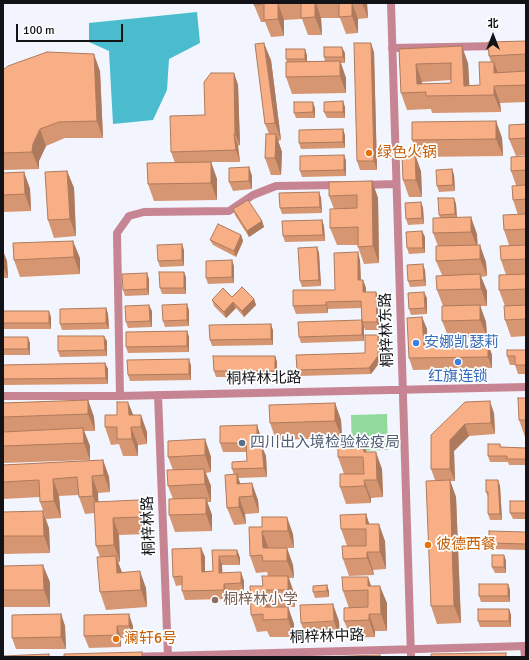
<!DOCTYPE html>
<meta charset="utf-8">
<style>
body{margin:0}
#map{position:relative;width:529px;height:660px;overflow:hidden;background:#f2f5fd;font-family:Signika,"Noto Sans SC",sans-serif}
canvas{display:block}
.frame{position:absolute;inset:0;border:4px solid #121316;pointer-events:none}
.north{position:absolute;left:473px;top:16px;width:40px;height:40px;-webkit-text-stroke:3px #fff;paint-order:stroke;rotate:0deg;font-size:11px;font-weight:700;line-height:16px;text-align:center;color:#121316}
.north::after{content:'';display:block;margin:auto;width:14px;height:18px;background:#121316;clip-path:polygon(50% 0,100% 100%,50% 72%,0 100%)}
.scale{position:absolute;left:16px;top:24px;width:107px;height:18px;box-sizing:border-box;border:2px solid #121316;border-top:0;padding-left:5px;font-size:12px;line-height:14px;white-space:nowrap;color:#121316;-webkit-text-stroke:3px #fff;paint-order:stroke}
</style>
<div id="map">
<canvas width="529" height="660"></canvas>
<div class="frame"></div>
<div class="north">北</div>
<div class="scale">100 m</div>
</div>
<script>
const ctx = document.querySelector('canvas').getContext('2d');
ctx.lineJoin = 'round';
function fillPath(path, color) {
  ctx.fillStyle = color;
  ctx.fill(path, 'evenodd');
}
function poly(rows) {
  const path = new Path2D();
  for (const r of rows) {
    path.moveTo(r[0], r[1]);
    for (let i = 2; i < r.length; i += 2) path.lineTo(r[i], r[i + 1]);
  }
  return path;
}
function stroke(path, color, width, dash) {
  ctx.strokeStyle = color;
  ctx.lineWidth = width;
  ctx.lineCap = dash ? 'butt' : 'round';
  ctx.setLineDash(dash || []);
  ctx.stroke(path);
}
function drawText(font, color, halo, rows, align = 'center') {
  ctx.font = font + ' Signika,"Noto Sans SC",sans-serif';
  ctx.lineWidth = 3.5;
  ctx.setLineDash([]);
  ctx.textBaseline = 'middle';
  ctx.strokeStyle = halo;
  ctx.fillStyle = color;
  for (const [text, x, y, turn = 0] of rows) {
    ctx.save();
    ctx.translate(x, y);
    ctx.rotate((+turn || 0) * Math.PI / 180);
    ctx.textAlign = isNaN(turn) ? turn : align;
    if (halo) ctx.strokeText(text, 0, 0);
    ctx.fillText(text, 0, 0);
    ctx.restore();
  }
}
const green = poly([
 [387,414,388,450,352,451,351,415]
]);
const water = poly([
 [197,12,200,43,169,59,167,90,153,120,113,124,109,51,89,42,89,23]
]);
const street = poly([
 [391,3,411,657],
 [392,48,499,46],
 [363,185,396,184],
 [158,395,168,657],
 [3,396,120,396,526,387],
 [120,396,117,233,129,216,144,212,229,211,253,195,276,186,339,185],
 [524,646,525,657],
 [129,657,526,646]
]);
const wall = poly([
 [278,3,367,3,368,18,358,19,358,33,346,34,340,18,321,18,322,35,308,35,302,19,284,20,284,36,271,37,265,22,261,22,254,5],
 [526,41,526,102,500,103,501,112,432,113,431,109,407,110,401,93,399,49,468,63,469,85,480,85,491,62,489,56],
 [451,80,451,83,422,84,422,82],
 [374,52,377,170,360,170,357,161],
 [345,53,345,63,341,63,346,78,346,93,292,94,286,77,287,62,286,59,307,55,307,61,325,61,324,57],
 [271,60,281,140,278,141,282,152,281,175,271,175,265,158,269,134,265,124],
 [3,70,100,71,103,138,65,138,46,146,39,161,39,169,3,170],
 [234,73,238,85,240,145,238,146,240,162,211,162,217,179,217,200,154,201,148,184,175,163,171,152,205,115],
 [345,107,345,118,327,118,324,112],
 [315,108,315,118,296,118,294,113],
 [496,121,502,138,503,156,418,157,412,140],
 [526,124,526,155,516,156,509,139],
 [345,135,345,148,301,149,299,143],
 [344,155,346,161,346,176,302,177,300,171],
 [526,156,526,336,511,337,505,320,505,306,499,290,506,275,501,260,509,245,504,230,518,215,513,200,516,185,511,171],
 [249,167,252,176,252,189,233,191,229,182],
 [452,169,454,175,455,191,439,192,437,186],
 [67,171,74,188,76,236,54,238,48,220],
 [421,171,422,197,409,197,403,180],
 [24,172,30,189,31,211,3,212,3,173],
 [372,181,378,198,379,263,364,264,358,247,358,245,337,245,330,228,334,209,329,196],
 [319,192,321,198,322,213,282,214,280,208],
 [454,198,456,204,457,218,477,234,477,245,486,262,487,276,481,277,487,291,487,306,480,306,486,322,487,337,449,338,442,321,443,306,437,290,442,275,436,261,438,246,433,233,440,218,439,215],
 [421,202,423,208,424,224,408,225,406,219],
 [233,209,262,221,264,227,249,237,235,215],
 [322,220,324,226,325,241,285,242,283,236],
 [422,231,425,237,425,253,409,254,407,248],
 [241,235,243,241,236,257,213,245,210,240],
 [13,243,80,258,80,274,20,277,14,260],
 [317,247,319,253,321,286,302,287,300,281],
 [184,250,184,266,160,267,158,261],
 [3,251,7,261,8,278,3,278],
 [360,260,361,280,363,280,366,288,366,292,379,299,379,330,365,330,364,327,364,341,301,343,299,337,362,321,362,308,328,309,328,313,296,314,293,306,335,290],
 [234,266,234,283,208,284,206,278],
 [425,270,426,286,410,287,408,281],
 [186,277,186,294,162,294,160,288],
 [149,279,149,295,125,296,123,290],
 [427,298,427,314,411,315,409,309],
 [254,299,256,305,244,317,236,308,226,318,214,306,212,300],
 [106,308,108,314,109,329,62,330,60,324],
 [189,310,189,326,165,327,163,321],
 [3,311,51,317,51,329,3,329],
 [152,311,152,327,128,328,126,322],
 [422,317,427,329,427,346,488,344,492,355,492,368,413,370,409,358],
 [273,330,273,345,212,346,210,340],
 [187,331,189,337,189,352,128,353,126,347],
 [3,337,30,343,30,355,3,355],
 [107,341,107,356,60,357,58,351],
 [380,341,380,362,371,374,299,376,297,370,365,353],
 [526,350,526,374,518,374,515,365,510,365,507,356],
 [275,356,277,362,277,377,216,377,214,371],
 [105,363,108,369,108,384,3,385,3,365],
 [191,365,191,380,130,381,128,375],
 [526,398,526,437,525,437,519,420],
 [88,400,94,417,95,431,84,431,90,446,90,460,3,463,3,403],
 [335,403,341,420,342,438,276,440,270,423],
 [494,413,495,434,469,436,454,451,455,481,450,481,456,497,461,623,437,624,431,606,435,480,431,469,431,435],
 [133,415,147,432,147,444,138,445,138,456,123,456,119,444,111,445,105,427],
 [260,434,260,447,262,447,266,456,267,477,238,478,240,484,258,500,259,513,245,514,246,524,234,525,227,508,234,475,232,469,247,461,247,452,223,452,220,443],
 [205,439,211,457,211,472,206,473,211,486,211,502,207,502,212,515,212,531,175,532,169,515,173,499,168,486,173,470,168,457],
 [363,442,367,452,382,469,383,497,371,498,371,503,346,504,340,487,344,474,338,457],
 [500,444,501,447,526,448,526,465,509,465,508,462,490,462,488,456],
 [103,460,109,477,110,492,98,493,98,501,145,517,146,534,119,535,120,562,118,562,122,572,146,588,147,607,106,610,100,592,100,557,96,546,95,513,85,514,79,497,78,495,59,496,61,518,46,519,40,502,40,497,3,499,3,465],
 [498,480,500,486,502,520,490,520,488,514,488,497,486,492],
 [526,501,526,519,513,519,510,513],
 [3,512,49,528,50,553,3,554],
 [366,514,369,524,385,541,386,569,373,570,374,575,349,576,343,559,347,546,341,529],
 [262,517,293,534,294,548,287,548,293,565,294,578,289,578,294,593,295,607,288,607,294,624,294,637,270,637,267,631,257,632,251,615,263,586,268,576,267,572,256,573,250,556,262,527],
 [526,532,526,550,491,549,489,543],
 [201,548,205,557,205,571,213,571,212,550,237,550,240,558,240,565,222,565,222,573,244,581,244,592,227,593,227,599,185,600,182,591,182,585,176,586,173,577],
 [504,555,506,561,506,573,495,573,492,567],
 [3,566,50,582,50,607,3,607],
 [508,584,510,590,510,602,481,602,479,596],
 [371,586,387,603,387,631,375,631,375,637,351,638,344,621,349,608,343,591],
 [329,591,329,597,315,598,313,592],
 [509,609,511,615,511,627,480,627,478,621],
 [61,614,65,626,66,649,16,649,12,638],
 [84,615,133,626,133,638,121,638,121,647,89,648,84,636],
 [339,621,340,638,307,640,301,623]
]);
const shadedWall = poly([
 [278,3,284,20,284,36,278,19],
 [315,3,316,3,321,18,322,35,315,17],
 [352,3,358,19,358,33,352,16],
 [362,3,367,3,368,18],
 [264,43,271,60,281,140,275,123],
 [371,43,374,52,377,170,374,161],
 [462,46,468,63,470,95,464,86],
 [342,47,345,53,345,63,343,57],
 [305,49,307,55,307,65,305,59],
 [94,54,100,71,103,138,97,121],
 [340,61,346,78,346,93,340,76],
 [494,62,500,79,494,73],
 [416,64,422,82,423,92,417,84],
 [234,73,238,85,240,145,235,134],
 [494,86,500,103,501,112,494,95],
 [343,101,345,107,345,118,343,112],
 [313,102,315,108,315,118,313,112],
 [496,121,502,138,503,156,496,139],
 [40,129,46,146,39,161,39,169,32,152,33,144],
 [343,129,345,135,345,148,343,142],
 [234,134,238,146,240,162,236,150],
 [276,134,282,152,281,175,275,158],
 [415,154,421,171,422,197,416,180],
 [344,155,346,161,346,176,344,170],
 [211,162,217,179,217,200,211,183],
 [249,167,252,176,252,189,249,181],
 [452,169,454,175,455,191,453,185],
 [67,171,74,188,76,236,70,219],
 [24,172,30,189,31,211,25,194],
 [372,181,378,198,379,263,373,246],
 [319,192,321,198,322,213,320,207],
 [454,198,456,204,457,220,455,214],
 [421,202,423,208,424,224,422,218],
 [471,217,477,234,478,249,471,232],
 [322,220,324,226,325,241,323,235],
 [262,221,264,227,249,237,247,231],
 [422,231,425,237,425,253,423,248],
 [241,235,243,241,236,257,234,251],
 [73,241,80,258,80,274,74,257],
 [182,244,184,250,184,266,182,260],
 [480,245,486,262,487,276,480,259],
 [317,247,319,253,321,286,319,280],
 [3,251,7,261,8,278,3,266],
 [358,252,360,260,361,288,358,280],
 [232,260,234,266,234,283,232,277],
 [423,264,425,270,426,286,424,280],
 [184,272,186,277,186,294,184,288],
 [147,273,149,279,149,295,147,289],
 [480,274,487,291,487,306,481,289],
 [363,280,366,288,366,300,363,292],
 [376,292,379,299,379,330,377,322],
 [424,292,427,298,427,314,425,308],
 [254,299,256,305,244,317,242,311],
 [233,302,236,308,226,318,224,312],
 [326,302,328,309,328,313,326,305],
 [187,304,189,310,189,326,187,320],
 [149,305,152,311,152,327,150,321],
 [480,305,486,322,487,337,480,320],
 [106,308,108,314,109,329,106,323],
 [49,311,51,317,51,329,49,323],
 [422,317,427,329,428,358,424,346],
 [362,320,364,327,364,341,362,335],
 [271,324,273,330,273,345,271,339],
 [187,331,189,337,189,352,187,346],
 [378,335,380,341,380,362,371,374,369,368],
 [104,336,107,341,107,356,105,350],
 [28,337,30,343,30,355,28,349],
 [488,344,492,355,492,368,488,357],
 [275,356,277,362,277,377,275,371],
 [189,359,191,365,191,380,189,374],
 [105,363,108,369,108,384,106,378],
 [88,400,94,417,95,431,88,414],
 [490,401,494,413,495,434,491,423],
 [128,402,135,419,129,415],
 [335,403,341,420,342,438,335,421],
 [141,415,147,432,147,444,141,427],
 [465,424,469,436,454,451,455,481,450,469,450,440],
 [257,425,260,434,261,456,257,447],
 [131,427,138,445,138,456,132,439],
 [83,428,90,446,90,460,84,443],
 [205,439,211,457,211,472,205,455],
 [363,442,369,460,364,452],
 [262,447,266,456,267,477,264,468],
 [376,452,382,469,383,497,377,480],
 [103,460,109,477,110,492,104,475],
 [204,469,211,486,211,502,205,484],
 [237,474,243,491,237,484],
 [92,476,98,493,99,513,93,496],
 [53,479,59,496,61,518,54,501],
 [364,480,371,498,371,503,365,486],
 [450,480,456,497,461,623,454,606],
 [498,480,500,486,502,520,500,514],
 [252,483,258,500,259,513,253,496],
 [239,497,245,514,246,524,239,507],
 [206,498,212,515,212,531,206,514],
 [139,500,145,517,146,534,140,517],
 [43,511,49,528,50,553,44,536],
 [366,514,372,532,366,524],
 [287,517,293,534,294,548,288,531],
 [113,518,119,535,120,562,114,545],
 [379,524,385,541,386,569,380,552],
 [262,531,269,549,263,548],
 [201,548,205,557,205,580,202,572],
 [287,548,293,565,294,578,287,561],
 [237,550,240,558,240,565,237,556],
 [367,552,373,570,374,575,367,558],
 [504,555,506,561,506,573,504,567],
 [116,556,122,573,117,573],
 [219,556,222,565,223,582,219,573],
 [43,565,50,582,50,607,44,590],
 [140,571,146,588,147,607,141,590],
 [241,572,244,581,244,592,241,583],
 [288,576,294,593,295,607,288,590],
 [368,577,374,594,368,586],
 [224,584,227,593,227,599,224,590],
 [508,584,510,590,510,602,508,596],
 [327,585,329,591,329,597,327,591],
 [380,586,387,603,387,631,381,614],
 [263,590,269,607,264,607],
 [333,604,339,621,340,638,334,621],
 [288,607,294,624,294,637,288,619],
 [509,609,511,615,511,627,509,621],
 [61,614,65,626,66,649,61,637],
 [129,614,133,626,133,638,129,626],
 [369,614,375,631,375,637,369,620],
 [117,626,121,638,121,647,117,635]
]);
const building = poly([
 [254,3,278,3,278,19,264,20,264,4,254,5,254,3],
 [301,3,315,3,315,17,301,18,301,3],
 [339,3,352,3,352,16,339,17,339,3],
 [526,41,526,54,489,56,488,42,526,41],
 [264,43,275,123,265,124,255,44,264,43],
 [354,43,371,43,374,161,357,161,354,43],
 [462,46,464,86,480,85,479,62,494,62,494,73,526,71,526,85,494,86,494,95,426,96,426,92,401,93,399,49,462,46],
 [451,63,451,83,417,84,416,64,451,63],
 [324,47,342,47,343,57,324,57,324,47],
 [286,49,305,49,305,59,286,59,286,49],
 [47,52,94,54,97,121,59,122,40,129,33,144,32,152,3,153,3,70,8,66,47,52],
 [340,61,340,76,286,77,286,62,340,61],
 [211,73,234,73,235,134,234,134,236,150,171,152,170,116,205,115,204,82,211,73],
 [343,101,343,112,324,112,324,102,343,101],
 [294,102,313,102,313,112,294,113,294,102],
 [496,121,496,139,412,140,412,122,496,121],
 [526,124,526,138,509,139,509,125,526,124],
 [343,129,343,142,299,143,299,130,343,129],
 [266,134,276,134,275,158,265,158,266,134],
 [415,154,416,180,403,180,402,155,415,154],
 [344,155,344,170,300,171,300,156,344,155],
 [526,156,526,170,511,171,511,157,526,156],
 [211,162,211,183,148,184,147,163,211,162],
 [249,167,249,181,229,182,229,168,249,167],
 [452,169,453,185,437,186,436,170,452,169],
 [67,171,70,219,48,220,45,172,67,171],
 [24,172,25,194,3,195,3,173,24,172],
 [372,181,373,246,358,247,358,227,330,228,330,209,357,208,357,195,329,196,329,182,372,181],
 [526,185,526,199,513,200,512,186,526,185],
 [319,192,320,207,280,208,279,193,319,192],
 [438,198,454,198,455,214,439,215,438,198],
 [248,200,262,221,247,231,233,209,248,200],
 [421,202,422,218,406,219,405,203,421,202],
 [526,214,526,229,504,230,503,215,526,214],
 [471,217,471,232,433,233,433,218,471,217],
 [322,220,323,235,283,236,282,221,322,220],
 [218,224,241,235,234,251,210,240,218,224],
 [422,231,423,248,407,248,406,232,422,231],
 [73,241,74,257,14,260,13,243,73,241],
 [182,244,182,260,158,261,157,245,182,244],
 [480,245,480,259,436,261,436,246,480,245],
 [526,245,526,259,501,260,500,246,526,245],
 [317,247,319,280,300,281,298,248,317,247],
 [358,252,358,280,363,280,363,292,376,292,377,322,362,322,361,301,326,302,326,305,293,306,293,290,335,290,334,253,358,252],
 [232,260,232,277,206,278,206,261,232,260],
 [423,264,424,280,408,281,407,265,423,264],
 [159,272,184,272,184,288,160,288,159,272],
 [147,273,147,289,123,290,122,274,147,273],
 [480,274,481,289,437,290,436,276,480,274],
 [526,274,526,289,499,290,499,275,526,274],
 [242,287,254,299,242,311,233,302,224,312,212,300,223,288,232,297,242,287],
 [424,292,425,308,409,309,408,293,424,292],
 [187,304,187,320,163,321,162,305,187,304],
 [149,305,150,321,126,322,125,306,149,305],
 [480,305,480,320,442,321,442,306,480,305],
 [526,305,526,319,505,320,504,306,526,305],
 [106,308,106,323,60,324,60,309,106,308],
 [3,311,49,311,49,323,3,323,3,311],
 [422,317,424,346,488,344,488,357,409,358,407,318,422,317],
 [362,320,362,335,299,337,298,322,362,320],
 [271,324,271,339,210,340,209,325,271,324],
 [187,331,187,346,126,347,126,332,187,331],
 [365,335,378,335,378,356,369,368,297,370,296,355,365,353,365,335],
 [58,336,104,336,105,350,58,351,58,336],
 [3,337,28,337,28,349,3,349,3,337],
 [507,350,526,350,526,365,515,365,515,356,507,356,507,350],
 [213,356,275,356,275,371,214,371,213,356],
 [189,359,189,374,128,375,127,360,189,359],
 [105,363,106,378,3,379,3,365,105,363],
 [518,398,526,398,526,420,519,420,518,398],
 [88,400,88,414,3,417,3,403,88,400],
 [490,401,491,423,465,424,450,440,450,469,431,469,431,435,465,402,490,401],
 [117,402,128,402,129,415,141,415,141,427,131,427,132,439,117,439,117,427,105,427,105,415,117,415,117,402],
 [335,403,335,421,270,423,269,405,335,403],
 [257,425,257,447,262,447,264,468,232,469,232,462,247,461,246,443,220,443,220,426,257,425],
 [83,428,84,443,3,446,3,432,83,428],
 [205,439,205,455,168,457,168,441,205,439],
 [363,442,364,452,376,452,377,480,364,480,365,486,340,487,340,474,364,474,363,457,338,457,338,443,363,442],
 [488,444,500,444,500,447,526,448,526,459,507,459,507,456,488,456,488,444],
 [103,460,104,475,92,476,93,496,79,497,77,477,53,479,54,501,40,502,39,480,3,482,3,465,103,460],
 [204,469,205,484,168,486,167,470,204,469],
 [237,474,237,484,252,483,253,496,239,497,239,507,227,508,225,475,237,474],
 [450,480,454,606,431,606,426,481,450,480],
 [486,480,498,480,500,514,488,514,488,492,486,492,486,480],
 [206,498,206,514,169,515,169,499,206,498],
 [139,500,140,517,113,518,114,545,96,546,94,502,139,500],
 [510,501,526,501,526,513,510,513,510,501],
 [43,511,44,536,3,536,3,512,43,511],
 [366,514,366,524,379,524,380,552,367,552,367,558,343,559,342,546,366,546,366,529,341,529,340,515,366,514],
 [262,517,287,517,288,531,262,531,263,548,287,548,287,561,263,561,262,555,250,556,249,527,262,527,262,517],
 [489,531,526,532,526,544,489,543,489,531],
 [201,548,202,572,213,571,212,550,237,550,237,556,219,556,219,573,241,572,241,583,224,584,224,590,182,591,182,576,173,577,172,549,201,548],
 [492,555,504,555,504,567,492,567,492,555],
 [116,556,117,573,140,571,141,590,100,592,97,557,116,556],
 [43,565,44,590,3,590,3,566,43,565],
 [262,576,288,576,288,590,263,590,264,607,288,607,288,619,263,620,263,614,251,615,250,586,263,586,262,576],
 [342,577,368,577,368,586,380,586,381,614,369,614,369,620,344,621,344,608,368,607,368,590,343,591,342,577],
 [479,584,508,584,508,596,479,596,479,584],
 [327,585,327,591,313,592,313,586,327,585],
 [333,604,334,621,301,623,300,605,333,604],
 [478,609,509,609,509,621,478,621,478,609],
 [61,614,61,637,12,638,12,615,61,614],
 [129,614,129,626,117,626,117,635,84,636,84,615,129,614],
 [142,652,142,657,64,657,64,654,142,652],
 [506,653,506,657,431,657,431,654,506,653],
 [49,654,49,657,3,657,3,656,49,654],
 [380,655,380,657,318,657,380,655]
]);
const markers = [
 [369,153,4,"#e8710a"],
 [416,343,4,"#3f7fe0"],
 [458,362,4,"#3f7fe0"],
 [242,443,4,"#5c6f8a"],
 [428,545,4,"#e8710a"],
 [215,600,4,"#8d6e63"],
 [116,639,4,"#e8710a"]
];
const foodNames = [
 ["绿色火锅",377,153],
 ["彼德西餐",436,545],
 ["澜轩6号",124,639]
];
const streetNames = [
 ["桐梓林东路",387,330,-92],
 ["桐梓林北路",264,379,-1],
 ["桐梓林路",149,526,-92],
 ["桐梓林中路",327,637,-2]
];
const shopNames = [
 ["安娜凯瑟莉",424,343],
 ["红旗连锁",458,377,"center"]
];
const serviceNames = [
 ["四川出入境检验检疫局",250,443]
];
const educationNames = [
 ["桐梓林小学",223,600]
];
fillPath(green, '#8fda9c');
fillPath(water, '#4bbccd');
stroke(street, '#c78493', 8);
fillPath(wall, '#d69672');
fillPath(shadedWall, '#ae7a5d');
fillPath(building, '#f9af85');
stroke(building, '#ae7a5d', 1);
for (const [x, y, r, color] of markers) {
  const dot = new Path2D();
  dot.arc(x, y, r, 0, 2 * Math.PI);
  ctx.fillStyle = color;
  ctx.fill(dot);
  stroke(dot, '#fff', 1.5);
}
drawText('15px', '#c56008', '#fff', foodNames, 'left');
drawText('15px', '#121316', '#fff', streetNames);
drawText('15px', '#366cbe', '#fff', shopNames, 'left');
drawText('15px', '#4e5e75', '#fff', serviceNames, 'left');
drawText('15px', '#785e54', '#fff', educationNames, 'left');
</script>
